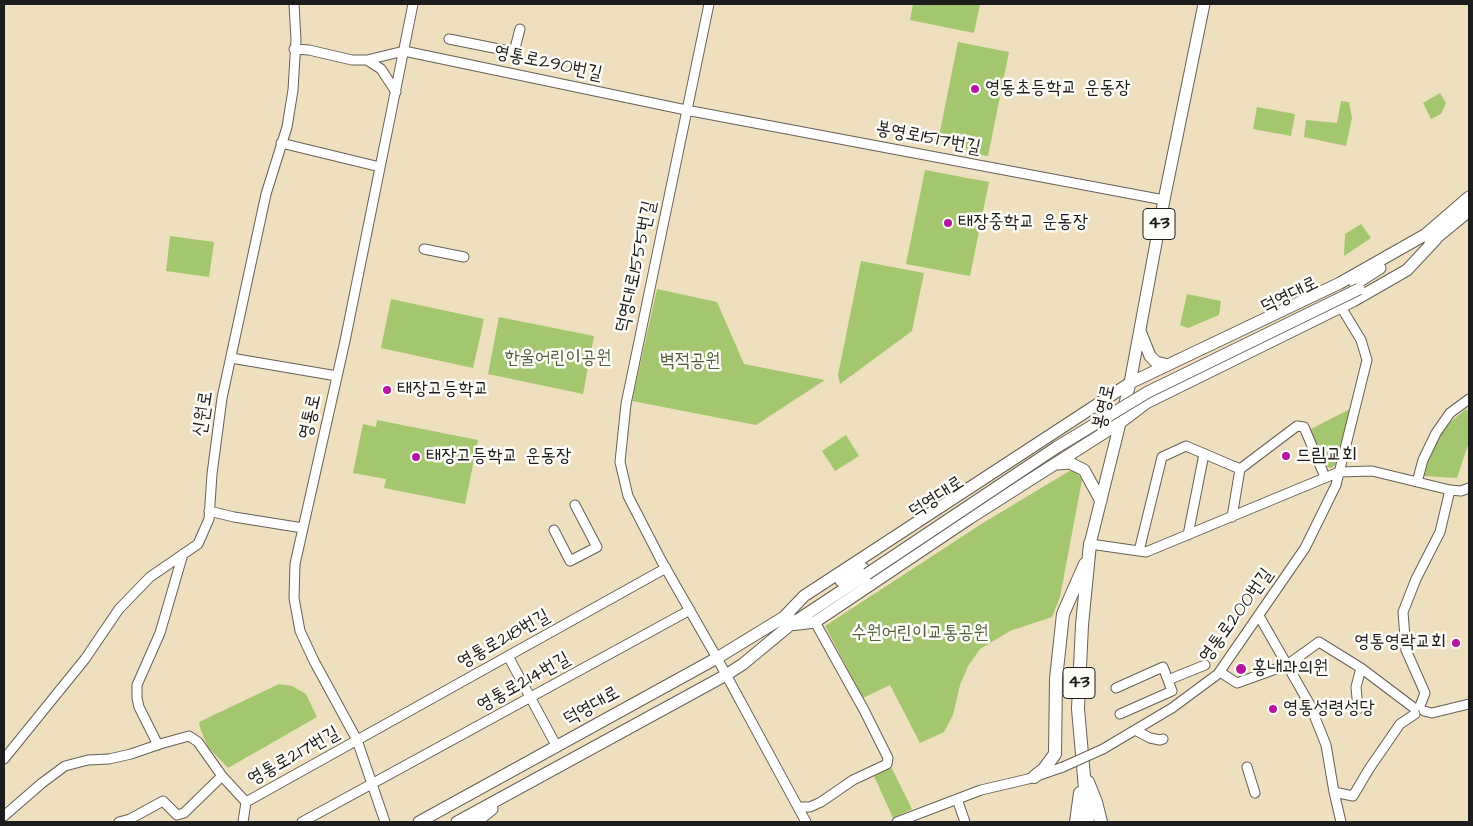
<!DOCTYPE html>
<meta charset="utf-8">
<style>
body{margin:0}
#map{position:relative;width:1473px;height:826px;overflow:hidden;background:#eedfbe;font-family:"Architects Daughter",sans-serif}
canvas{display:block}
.frame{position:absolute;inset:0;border:5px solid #1c1c1c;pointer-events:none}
</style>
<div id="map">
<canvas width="1473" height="826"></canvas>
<div class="frame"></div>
</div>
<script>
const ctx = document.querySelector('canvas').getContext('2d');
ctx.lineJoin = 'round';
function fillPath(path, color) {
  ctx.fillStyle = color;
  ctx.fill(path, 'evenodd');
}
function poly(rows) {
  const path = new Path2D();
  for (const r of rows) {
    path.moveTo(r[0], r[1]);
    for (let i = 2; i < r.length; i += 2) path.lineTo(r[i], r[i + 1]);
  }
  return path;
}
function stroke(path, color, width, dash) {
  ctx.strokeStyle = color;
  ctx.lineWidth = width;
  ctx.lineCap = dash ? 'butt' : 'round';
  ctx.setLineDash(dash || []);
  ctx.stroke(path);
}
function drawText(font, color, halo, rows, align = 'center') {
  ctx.font = font + ' "Architects Daughter","Poor Story",sans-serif';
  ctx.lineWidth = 5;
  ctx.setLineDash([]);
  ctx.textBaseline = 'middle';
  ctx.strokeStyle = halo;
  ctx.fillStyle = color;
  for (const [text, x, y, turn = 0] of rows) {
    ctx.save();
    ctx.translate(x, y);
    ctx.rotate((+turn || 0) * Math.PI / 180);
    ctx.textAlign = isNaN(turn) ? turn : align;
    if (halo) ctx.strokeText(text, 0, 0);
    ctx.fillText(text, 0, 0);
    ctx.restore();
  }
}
const green = poly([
 [913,4,980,4,974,33,910,20],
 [958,42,1009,52,988,156,968,153,963,141,939,136],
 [1440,93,1446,103,1441,114,1431,119,1423,103],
 [1341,101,1349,102,1352,118,1346,146,1304,137,1306,120,1337,123],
 [1257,107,1295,114,1291,136,1253,129],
 [925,170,989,182,970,276,906,264],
 [1361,224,1371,238,1344,256,1345,234],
 [170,236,214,242,209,277,166,271],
 [861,261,924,273,912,331,840,384,838,375],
 [657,289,717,302,744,364,825,380,756,425,632,401],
 [1187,294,1221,301,1219,315,1188,328,1180,325],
 [391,299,484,319,473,368,381,348],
 [499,317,594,336,583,394,488,374],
 [1352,408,1340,461,1331,468,1324,466,1309,430],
 [1466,409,1469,412,1469,442,1457,478,1423,476,1429,453,1449,423],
 [377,420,478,440,465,504,384,488,386,479,353,473,363,424,376,427],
 [846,435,859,456,835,471,822,451],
 [1071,470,1076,472,1082,480,1060,597,1052,617,1010,631,980,649,968,666,960,685,953,715,944,732,920,743,890,685,863,698,825,626,983,523],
 [279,684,292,686,306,694,317,717,228,768,208,747,200,728,199,722],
 [891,767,912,809,893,818,874,776]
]);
const minor = poly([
 [709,4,626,404,620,462,628,496,661,560,717,658,806,822],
 [449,39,514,52,520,29],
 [294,49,309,50,352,60,367,60,404,51,686,110,1164,200],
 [367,60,381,69,396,92],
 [281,143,380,167],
 [424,249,464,257],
 [231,358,337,376],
 [1240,469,1297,426,1304,427,1325,477],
 [1417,482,1423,460,1436,433,1450,413,1469,399],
 [209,511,234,517,303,528],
 [1232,517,1240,469],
 [554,530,570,561,597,547,575,505],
 [1188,535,1204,454],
 [1090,544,1146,552,1339,472,1372,471,1450,490,1461,491,1469,488],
 [1139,551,1162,457,1186,446,1240,469],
 [1259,616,1310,705,1326,745,1334,792,1341,822],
 [508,656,557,747],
 [1220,672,1237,683,1287,665,1319,642,1361,668,1414,708],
 [1116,688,1163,667,1168,680],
 [1420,706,1425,693,1406,650,1403,612,1416,579,1440,532,1450,490],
 [1358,709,1356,687,1361,668],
 [1424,711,1432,713,1469,704],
 [1120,714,1172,691,1168,680,1205,665],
 [1135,730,1150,738,1160,740,1163,739],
 [158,745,139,707,137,698,137,685,160,633,183,554],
 [1103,749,1172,708,1218,674,1305,548,1336,485,1367,360,1361,340,1341,307],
 [4,759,85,659,119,609,150,577,198,544,209,519,212,474,222,398,266,194,287,127,293,90,296,40,294,4],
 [1247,767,1255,793],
 [1334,792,1353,796,1369,769,1400,724,1415,714],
 [957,799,965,822],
 [246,802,666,568],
 [798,807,810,807,821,802,853,780,887,764,888,758,864,710,815,622],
 [4,816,42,783,65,766,88,760,109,759,131,754,160,744,189,736,198,742,222,776,246,802,243,822],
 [119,822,130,819,163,801,177,815,184,813,222,776],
 [302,822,690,610],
 [385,822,357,740,314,661,300,631,294,598,295,564,345,341,413,4],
 [897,822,981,790,1028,779,1063,767]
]);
const major = poly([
 [1425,235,1469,197],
 [1430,243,1469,211],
 [1355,284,1380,268],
 [1140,331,1150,356,1156,362,1168,365],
 [1057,464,1070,463,1084,470,1101,501],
 [1090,544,1130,383,1164,200,1204,4],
 [841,581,863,568],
 [784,617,804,596,1130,383,1340,283,1430,232],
 [790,625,815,622,970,518,1121,422,1146,403,1353,301,1407,270,1436,239],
 [419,822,717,658,789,614],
 [457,822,726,675,743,664,790,625,867,574],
 [476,822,492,809]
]);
const highway = poly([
 [1034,777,1044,769,1055,754,1056,679,1063,614,1085,564],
 [1088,782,1096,802,1101,822],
 [1076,822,1080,793],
 [1088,822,1078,709,1082,625,1090,544]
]);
const minorBridge = poly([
 [1063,767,1103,749]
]);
const majorBridge = poly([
 [867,574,1057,447,1148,392,1359,289]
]);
const markers = [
 [975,89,5,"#b5179e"],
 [948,223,5,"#b5179e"],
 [387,390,5,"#b5179e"],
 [1286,456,5,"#b5179e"],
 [416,457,5,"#b5179e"],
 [1456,643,5,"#b5179e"],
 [1241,669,6,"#b5179e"],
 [1273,709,5,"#b5179e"]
];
const shields = [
 [1159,224,32],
 [1079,683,32]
];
const shieldNames = [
 ["43",1159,224],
 ["43",1079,683]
];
const streetNames = [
 ["영통로290번길",548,64,12],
 ["봉영로1517번길",928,139,11],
 ["덕영대로1555번길",637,267,-78],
 ["덕영대로",1290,296,-26],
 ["봉영로",1105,407,-77],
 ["신원로",204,414,-81],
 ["영통로",311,417,-77],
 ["덕영대로",937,498,-33],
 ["영통로200번길",1237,616,-54],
 ["영통로218번길",504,640,-29],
 ["영통로214번길",524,683,-29],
 ["덕영대로",592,707,-29],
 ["영통로217번길",294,757,-29]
];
const poiNames = [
 ["영동초등학교 운동장",985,89],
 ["태장중학교 운동장",958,223],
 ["태장고등학교",397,390],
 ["드림교회",1296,456],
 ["태장고등학교 운동장",426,457],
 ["영통영락교회",1446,643,"right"],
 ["홍내과의원",1252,669],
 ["영통성령성당",1283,709]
];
const parkNames = [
 ["한울어린이공원",558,359],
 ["벽적공원",690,362],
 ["수원어린이교통공원",920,634]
];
fillPath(green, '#a3c66f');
stroke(minor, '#666055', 11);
stroke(major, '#666055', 13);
stroke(highway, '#666055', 14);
stroke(minor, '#fff', 9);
stroke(major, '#fff', 11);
stroke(highway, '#fff', 12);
stroke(minorBridge, '#666055', 11, []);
stroke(majorBridge, '#666055', 13, []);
stroke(minorBridge, '#fff', 9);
stroke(majorBridge, '#fff', 11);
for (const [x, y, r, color] of markers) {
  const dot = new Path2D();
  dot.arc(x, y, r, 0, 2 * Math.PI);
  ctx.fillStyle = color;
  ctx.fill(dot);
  stroke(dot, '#fdfcf7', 2);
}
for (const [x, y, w] of shields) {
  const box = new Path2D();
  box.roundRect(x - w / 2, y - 15.5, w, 31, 4);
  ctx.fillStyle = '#fdfcf7';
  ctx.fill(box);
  stroke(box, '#1c1c1c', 1);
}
drawText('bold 18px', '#1c1c1c', null, shieldNames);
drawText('19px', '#1c1c1c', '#fdfcf7', streetNames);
drawText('19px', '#1c1c1c', '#fdfcf7', poiNames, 'left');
drawText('19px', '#52603d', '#fdfcf7', parkNames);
</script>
